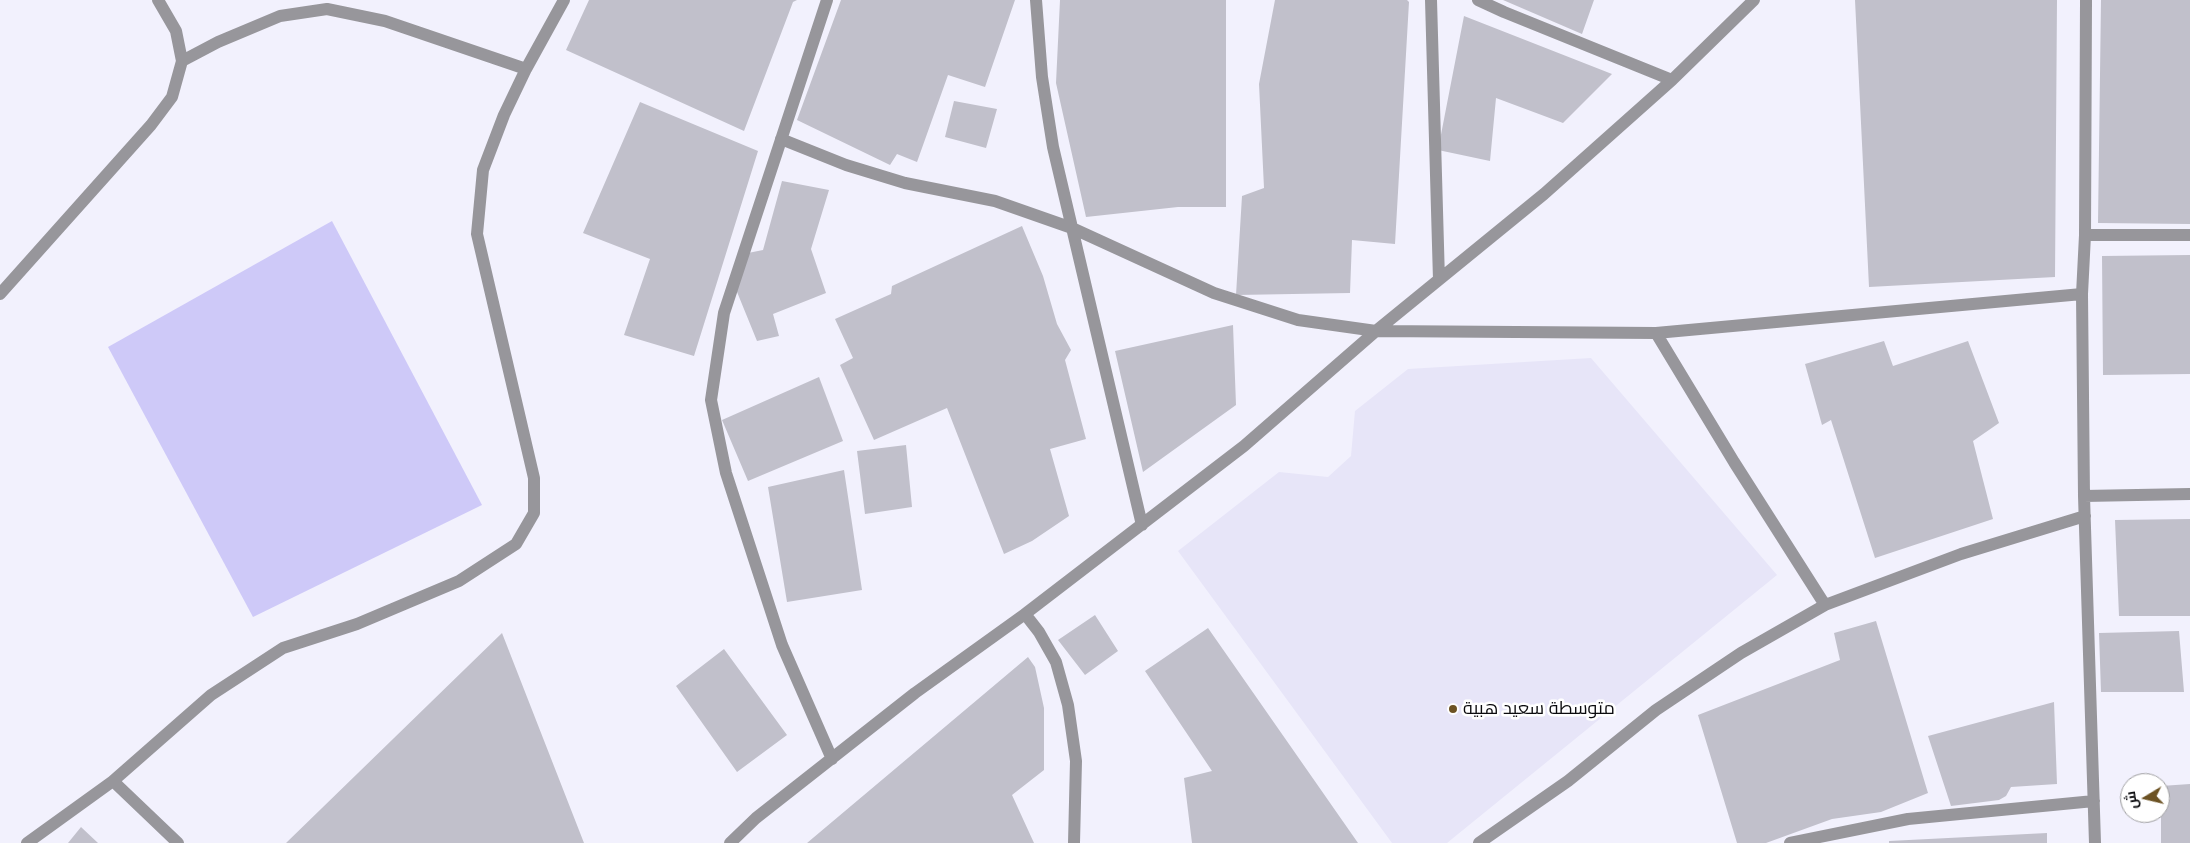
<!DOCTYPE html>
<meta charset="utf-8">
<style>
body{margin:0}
#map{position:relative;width:2190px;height:843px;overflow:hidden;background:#f2f1fd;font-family:"Space Grotesk",Cairo,sans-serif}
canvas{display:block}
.north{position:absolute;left:2120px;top:773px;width:50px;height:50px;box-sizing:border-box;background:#fff;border:1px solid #9d9d9f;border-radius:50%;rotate:261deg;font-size:14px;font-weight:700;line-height:20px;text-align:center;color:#0b0b0e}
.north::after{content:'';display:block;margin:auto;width:18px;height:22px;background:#6c5223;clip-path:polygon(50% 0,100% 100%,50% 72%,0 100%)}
</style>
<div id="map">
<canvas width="2190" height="843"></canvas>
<div class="north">ش</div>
</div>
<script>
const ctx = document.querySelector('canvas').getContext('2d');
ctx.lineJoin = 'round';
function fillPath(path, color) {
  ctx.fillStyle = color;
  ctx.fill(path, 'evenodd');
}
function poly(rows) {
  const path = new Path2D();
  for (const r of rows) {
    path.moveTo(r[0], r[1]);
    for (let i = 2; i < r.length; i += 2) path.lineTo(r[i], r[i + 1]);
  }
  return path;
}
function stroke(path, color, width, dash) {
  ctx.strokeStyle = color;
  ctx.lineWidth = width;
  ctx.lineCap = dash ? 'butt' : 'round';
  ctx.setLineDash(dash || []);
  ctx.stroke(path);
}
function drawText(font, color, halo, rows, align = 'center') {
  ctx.font = font + ' "Space Grotesk",Cairo,sans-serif';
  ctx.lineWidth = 5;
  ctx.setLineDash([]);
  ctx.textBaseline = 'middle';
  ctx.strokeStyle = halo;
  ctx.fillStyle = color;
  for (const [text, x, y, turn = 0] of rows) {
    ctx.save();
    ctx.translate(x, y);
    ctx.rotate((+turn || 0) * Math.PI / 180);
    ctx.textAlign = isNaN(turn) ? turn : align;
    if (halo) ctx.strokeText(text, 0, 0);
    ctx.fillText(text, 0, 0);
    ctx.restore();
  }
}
const built = poly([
 [1591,358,1777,575,1447,843,1392,843,1178,551,1279,472,1328,477,1351,456,1355,411,1408,369]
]);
const green = poly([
 [332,221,482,505,253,617,108,347]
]);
const building = poly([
 [589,0,797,0,793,2,744,131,566,50],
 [841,0,1015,0,985,87,948,75,917,162,897,154,890,165,797,120],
 [1060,0,1226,0,1226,207,1178,207,1086,217,1056,83],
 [1275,0,1407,0,1409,2,1395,244,1352,240,1350,293,1236,295,1242,196,1264,188,1259,84],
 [1503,0,1594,0,1582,34],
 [1855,0,2057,0,2055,277,1869,287],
 [2101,0,2190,0,2190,224,2098,223],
 [1464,16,1612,74,1563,123,1496,98,1490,161,1438,150],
 [954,101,997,109,986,148,945,137],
 [640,102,758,151,694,356,624,335,650,259,583,233],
 [782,181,829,190,811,249,826,293,773,314,779,336,757,341,735,287,748,253,763,250],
 [1022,226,1043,276,1057,324,1071,350,1065,360,1086,439,1050,449,1069,516,1032,541,1004,554,947,408,874,440,840,365,853,358,835,319,891,294,892,286],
 [2190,255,2190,374,2103,375,2102,256],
 [1233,325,1236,405,1143,472,1115,351],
 [1884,341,1893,366,1968,341,1999,423,1973,441,1993,519,1875,558,1831,420,1822,425,1805,364],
 [819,377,843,441,748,481,722,420],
 [906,445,912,507,865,514,857,451],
 [844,470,862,590,787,602,768,487],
 [2190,519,2190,616,2119,616,2115,520],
 [1095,615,1118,651,1085,675,1058,640],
 [1876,621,1928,793,1881,812,1832,819,1766,843,1737,843,1698,715,1840,660,1834,633],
 [1208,628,1358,843,1192,843,1184,778,1212,771,1145,671],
 [2179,631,2184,692,2101,692,2099,633],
 [502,633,584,843,286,843],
 [724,649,787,735,737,772,676,686],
 [1028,657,1035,667,1044,708,1044,770,1012,795,1034,843,807,843],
 [2054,702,2057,784,2011,787,2006,796,1999,800,1951,806,1928,736],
 [2190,784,2190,843,2161,843,2161,786],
 [81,827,98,843,68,843],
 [2047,833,2047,843,1889,843,1889,841]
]);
const minor = poly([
 [827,0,724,313,711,400,726,473,782,645,832,759],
 [1036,0,1042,77,1053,147,1142,525],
 [1431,0,1439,280],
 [1478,0,1504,12,1672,80],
 [2086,0,2085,235,2082,294,2084,496,2095,843],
 [182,61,218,42,280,16,327,9,385,21,526,69],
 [781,139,846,165,905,183,995,201,1072,228,1214,293,1298,320,1376,331,1656,333,2082,294],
 [2085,235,2190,235],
 [0,294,151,125,172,97,182,61,176,31,158,0],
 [1656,333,1734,462,1825,605],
 [2084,496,2190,494],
 [1025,614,1039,632,1056,662,1068,705,1076,761,1074,843],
 [113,781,211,695,283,648,357,624,459,581,516,544,534,513,534,478,477,234,483,170,504,115,526,69,564,0],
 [27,843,113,781,178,843],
 [730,843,756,818,915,693,1025,614,1244,446,1376,331,1544,194,1672,80,1754,0],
 [1479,843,1568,781,1656,710,1741,653,1825,605,1961,554,2085,516],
 [1790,843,1908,819,2094,801]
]);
const markers = [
 [1453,709,5,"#6c5223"]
];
const poiNames = [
 ["متوسطة سعيد هبية",1463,709]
];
fillPath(built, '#e7e5f8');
fillPath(green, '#cec9f8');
fillPath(building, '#c1c0cb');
stroke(minor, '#97969b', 12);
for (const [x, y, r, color] of markers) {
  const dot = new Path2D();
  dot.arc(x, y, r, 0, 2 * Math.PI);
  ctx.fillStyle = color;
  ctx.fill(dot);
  stroke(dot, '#fff', 2);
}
drawText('18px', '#0b0b0e', '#fff', poiNames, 'left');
</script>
